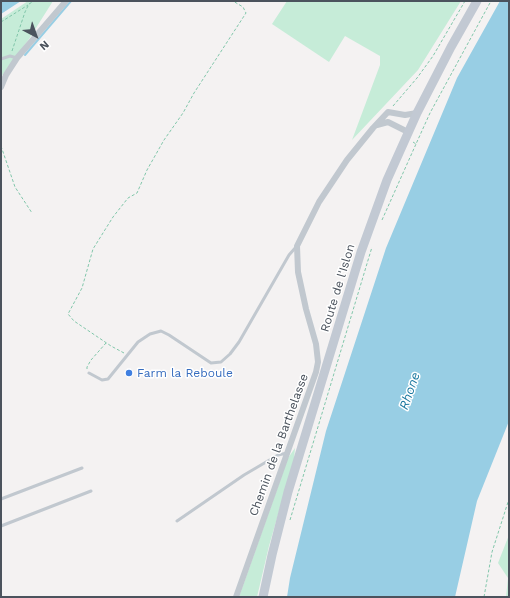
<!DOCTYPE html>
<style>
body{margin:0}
#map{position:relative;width:510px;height:598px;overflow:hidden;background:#f4f2f2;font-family:"Work Sans",sans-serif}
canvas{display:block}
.frame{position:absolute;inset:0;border:2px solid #4b535d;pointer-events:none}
.north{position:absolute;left:16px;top:16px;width:40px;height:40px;-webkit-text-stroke:3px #fff;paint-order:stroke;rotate:139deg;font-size:11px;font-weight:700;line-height:16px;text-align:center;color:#4b535d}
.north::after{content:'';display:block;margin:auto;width:14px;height:18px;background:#4b535d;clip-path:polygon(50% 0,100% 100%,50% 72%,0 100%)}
</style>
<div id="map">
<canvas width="510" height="598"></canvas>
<div class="frame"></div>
<div class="north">N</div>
</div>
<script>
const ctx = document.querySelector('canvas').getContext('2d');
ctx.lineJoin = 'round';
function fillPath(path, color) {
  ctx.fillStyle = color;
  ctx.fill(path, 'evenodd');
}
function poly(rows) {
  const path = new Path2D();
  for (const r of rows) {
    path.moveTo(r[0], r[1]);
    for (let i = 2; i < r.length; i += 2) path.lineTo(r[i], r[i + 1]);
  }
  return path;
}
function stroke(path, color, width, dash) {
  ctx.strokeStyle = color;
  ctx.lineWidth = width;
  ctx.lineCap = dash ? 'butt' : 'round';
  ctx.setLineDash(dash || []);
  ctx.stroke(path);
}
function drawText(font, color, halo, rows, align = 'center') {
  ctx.font = font + ' "Work Sans",sans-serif';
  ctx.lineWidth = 3;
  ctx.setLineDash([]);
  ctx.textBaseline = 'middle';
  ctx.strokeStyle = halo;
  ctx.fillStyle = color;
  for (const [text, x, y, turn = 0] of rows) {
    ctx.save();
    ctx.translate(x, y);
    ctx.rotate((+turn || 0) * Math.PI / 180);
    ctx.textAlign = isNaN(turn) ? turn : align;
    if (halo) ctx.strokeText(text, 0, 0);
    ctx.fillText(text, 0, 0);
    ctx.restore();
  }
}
const green = poly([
 [28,1,53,1,29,39,1,77,1,19],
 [287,1,461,1,418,70,352,140,380,65,380,56,345,36,329,62,272,24],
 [295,448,294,459,269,546,257,597,239,597,288,458],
 [509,535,509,597,506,597,508,578,498,563]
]);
const water = poly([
 [1,1,21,1,1,14],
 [500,1,509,1,509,421,477,501,455,597,287,597,290,578,326,431,386,248,457,78]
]);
const stream = poly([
 [25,55,71,1]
]);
const path = poly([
 [1,22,28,5],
 [12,51,25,12,29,4,34,1],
 [393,106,417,78,433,56,465,1],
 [413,142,416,144,430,113,491,1],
 [1,146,15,187,32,213],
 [382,220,416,144],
 [124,353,111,346,74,321,68,314,82,288,93,249,113,217,128,198,137,193,147,170,164,140,183,113,194,93,246,13,243,7,233,1],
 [87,369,87,367,91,360,106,343],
 [290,520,372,247],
 [484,597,492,552,509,499]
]);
const lane = poly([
 [1,59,10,56,17,58],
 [89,373,102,380,108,379,138,342,150,334,161,331,169,335,211,363,221,362,230,354,239,342,289,255,296,247],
 [1,499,82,468],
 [177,521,244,475,278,455,287,453],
 [1,526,91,491]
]);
const street = poly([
 [1,87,6,75,17,58,66,1],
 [377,125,388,122,408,132],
 [236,597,316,372,318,362,316,344,306,309,298,272,297,246,319,202,347,160,373,128,388,112,405,115,417,113]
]);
const secondary = poly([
 [263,597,272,555,288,492,361,252,387,180,417,113,451,47,477,1]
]);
const markers = [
 [129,373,4,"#3f7fe0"]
];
const streetNames = [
 ["Route de l'Islon",338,288,-73],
 ["Chemin de la Barthelasse",279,445,-70]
];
const shopNames = [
 ["Farm la Reboule",137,373]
];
const waterNames = [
 ["Rhone",410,391,-71]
];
fillPath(green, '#c6ecd8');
fillPath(water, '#98cee4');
stroke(stream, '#98cee4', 2);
stroke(path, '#81c6aa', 1, [3, 2]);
stroke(lane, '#c1c8cf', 3);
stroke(street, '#c1c8cf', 6);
stroke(secondary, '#c2c9d3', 9);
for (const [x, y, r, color] of markers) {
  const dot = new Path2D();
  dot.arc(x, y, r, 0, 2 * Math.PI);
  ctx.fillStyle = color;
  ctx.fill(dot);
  stroke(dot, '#fff', 1.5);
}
drawText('12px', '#4b535d', '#fff', streetNames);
drawText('12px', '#366cbe', '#fff', shopNames, 'left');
drawText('italic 13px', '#1c79a0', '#fff', waterNames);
</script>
